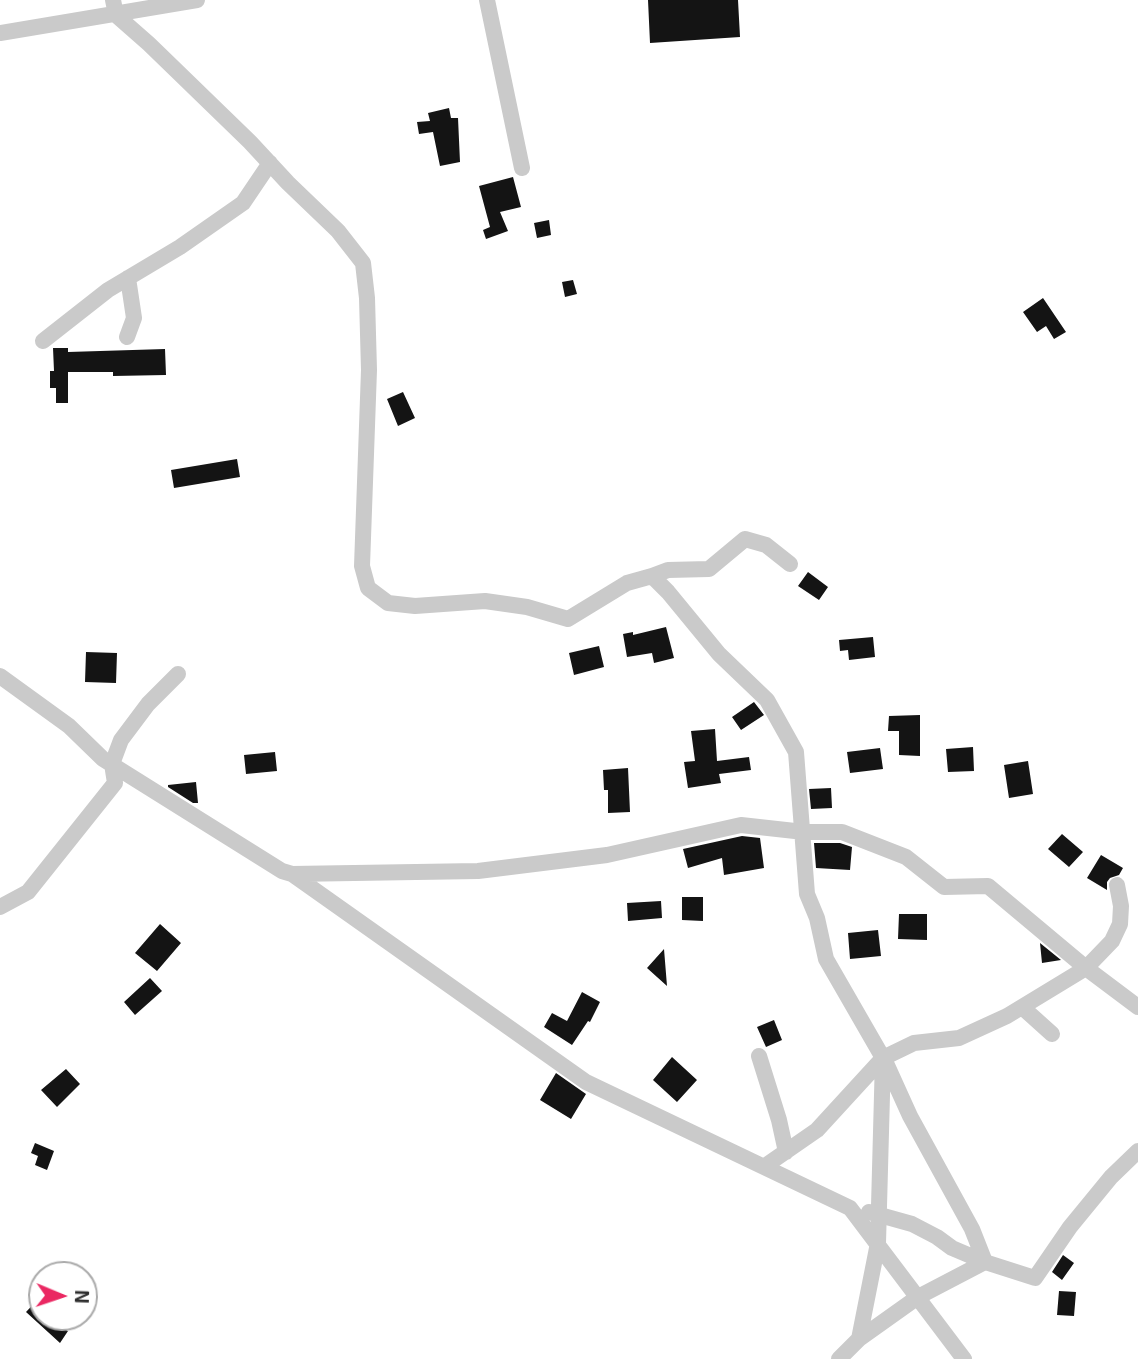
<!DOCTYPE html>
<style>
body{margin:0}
#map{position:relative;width:1138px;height:1359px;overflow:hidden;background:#fff;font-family:"Exo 2",sans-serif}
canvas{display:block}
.north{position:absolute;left:28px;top:1261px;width:70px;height:70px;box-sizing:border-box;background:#fff;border:2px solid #ababab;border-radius:50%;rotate:92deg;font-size:19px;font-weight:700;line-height:28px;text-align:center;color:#2d2d2d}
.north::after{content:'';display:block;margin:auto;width:24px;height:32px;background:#ea2862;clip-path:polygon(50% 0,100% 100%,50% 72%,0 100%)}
</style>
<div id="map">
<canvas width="1138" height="1359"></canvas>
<div class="north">N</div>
</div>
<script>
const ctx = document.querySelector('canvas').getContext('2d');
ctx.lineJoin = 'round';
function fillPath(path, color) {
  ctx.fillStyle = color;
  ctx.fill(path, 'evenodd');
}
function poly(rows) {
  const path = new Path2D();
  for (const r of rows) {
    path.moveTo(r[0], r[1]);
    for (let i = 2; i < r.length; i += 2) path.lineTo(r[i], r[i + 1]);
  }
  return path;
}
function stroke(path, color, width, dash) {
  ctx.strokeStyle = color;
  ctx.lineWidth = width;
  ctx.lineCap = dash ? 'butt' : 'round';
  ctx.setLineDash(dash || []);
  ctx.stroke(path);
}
const building = poly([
 [648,0,738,0,740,37,650,43],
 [449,108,451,118,458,118,460,162,440,166,433,132,419,134,417,122,430,121,428,113],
 [513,177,521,207,500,212,508,231,486,239,483,230,490,227,479,186],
 [549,220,551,235,537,238,534,223],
 [573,280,577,294,565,297,562,282],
 [1043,298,1066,332,1054,339,1046,326,1037,332,1023,312],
 [53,348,68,348,68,352,165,349,166,375,113,376,113,372,68,372,68,403,56,403,56,388,50,388,50,371,54,371],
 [403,392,415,418,398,426,387,399],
 [237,459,240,477,174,488,171,470],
 [808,572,828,587,819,600,798,586],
 [666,627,674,658,654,663,652,653,627,657,623,634,633,632,633,635],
 [873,637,875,657,849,660,848,650,840,651,839,640],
 [599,646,604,667,574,675,569,653],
 [86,652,117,653,116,683,85,682],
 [754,702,764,715,741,730,732,717],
 [920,715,920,756,899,755,899,731,888,731,889,716],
 [715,729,717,761,749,757,751,770,719,774,721,783,688,788,684,762,695,761,691,731],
 [973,747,974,771,948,772,946,749],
 [880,748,883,769,850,773,847,752],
 [275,752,277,771,246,774,244,755],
 [1028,761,1033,794,1009,798,1004,765],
 [628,768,630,812,608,813,608,790,604,790,603,770],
 [196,782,198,803,193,803,168,787,168,785],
 [831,788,832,808,811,809,809,789],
 [1062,834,1083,852,1069,867,1048,849],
 [742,836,760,838,764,868,724,875,722,858,688,868,683,849],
 [814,843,840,843,852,847,850,870,816,868],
 [1101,855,1123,868,1119,875,1110,878,1107,882,1107,890,1087,878],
 [682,897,703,897,703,921,682,920],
 [661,901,662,918,628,921,627,903],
 [899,914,927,914,927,940,898,939],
 [160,924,181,943,157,971,135,953],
 [878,930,881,956,850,959,848,933],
 [1040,943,1061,960,1042,963],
 [664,949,667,986,647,968],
 [150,978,162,991,135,1015,124,1002],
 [582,992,600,1002,590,1022,588,1021,572,1045,544,1027,552,1013,567,1021],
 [774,1020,782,1040,766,1047,757,1027],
 [672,1057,697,1080,677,1102,653,1080],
 [66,1069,80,1084,57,1107,41,1090],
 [556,1073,586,1094,571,1119,540,1100],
 [35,1143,54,1151,47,1170,35,1165,38,1156,31,1153],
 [1063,1255,1074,1263,1062,1280,1052,1272],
 [1059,1291,1076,1292,1074,1316,1057,1315],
 [42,1295,42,1317,73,1317,62,1328,68,1331,60,1343,26,1312]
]);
const minor = poly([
 [113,0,116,15,149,44,250,142,288,183,338,231,363,263,367,298,369,370,362,566,368,588,388,603,415,606,485,601,527,607,568,619,627,583,652,576,668,592,719,654,767,700,796,752,807,894,817,918,826,959,883,1058,878,1243,859,1339],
 [487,0,522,168],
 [0,33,197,0],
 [127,337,134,318,128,278],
 [43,341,108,290,180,247,243,203,270,163],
 [652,576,668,570,709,569,745,539,766,545,790,564],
 [0,676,69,726,103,759,282,871,292,874,586,1082,850,1208,964,1359],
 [292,874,478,871,607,855,741,825,804,832,842,832,906,857,944,887,988,886,1086,968,1138,1007],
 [0,907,28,892,115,783,112,764,121,740,148,704,178,674],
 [1022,1007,1052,1034],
 [759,1056,779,1120,786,1152],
 [886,1063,910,1116,972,1229,985,1262],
 [765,1166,817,1130,883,1058,914,1043,959,1038,1007,1016,1086,968,1112,941,1120,924,1121,906,1117,885],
 [869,1212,912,1224,937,1237,952,1248,985,1262],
 [839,1359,859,1339,918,1297,985,1262,1035,1278,1070,1227,1111,1177,1138,1151]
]);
fillPath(building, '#141414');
stroke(minor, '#cacaca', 16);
</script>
